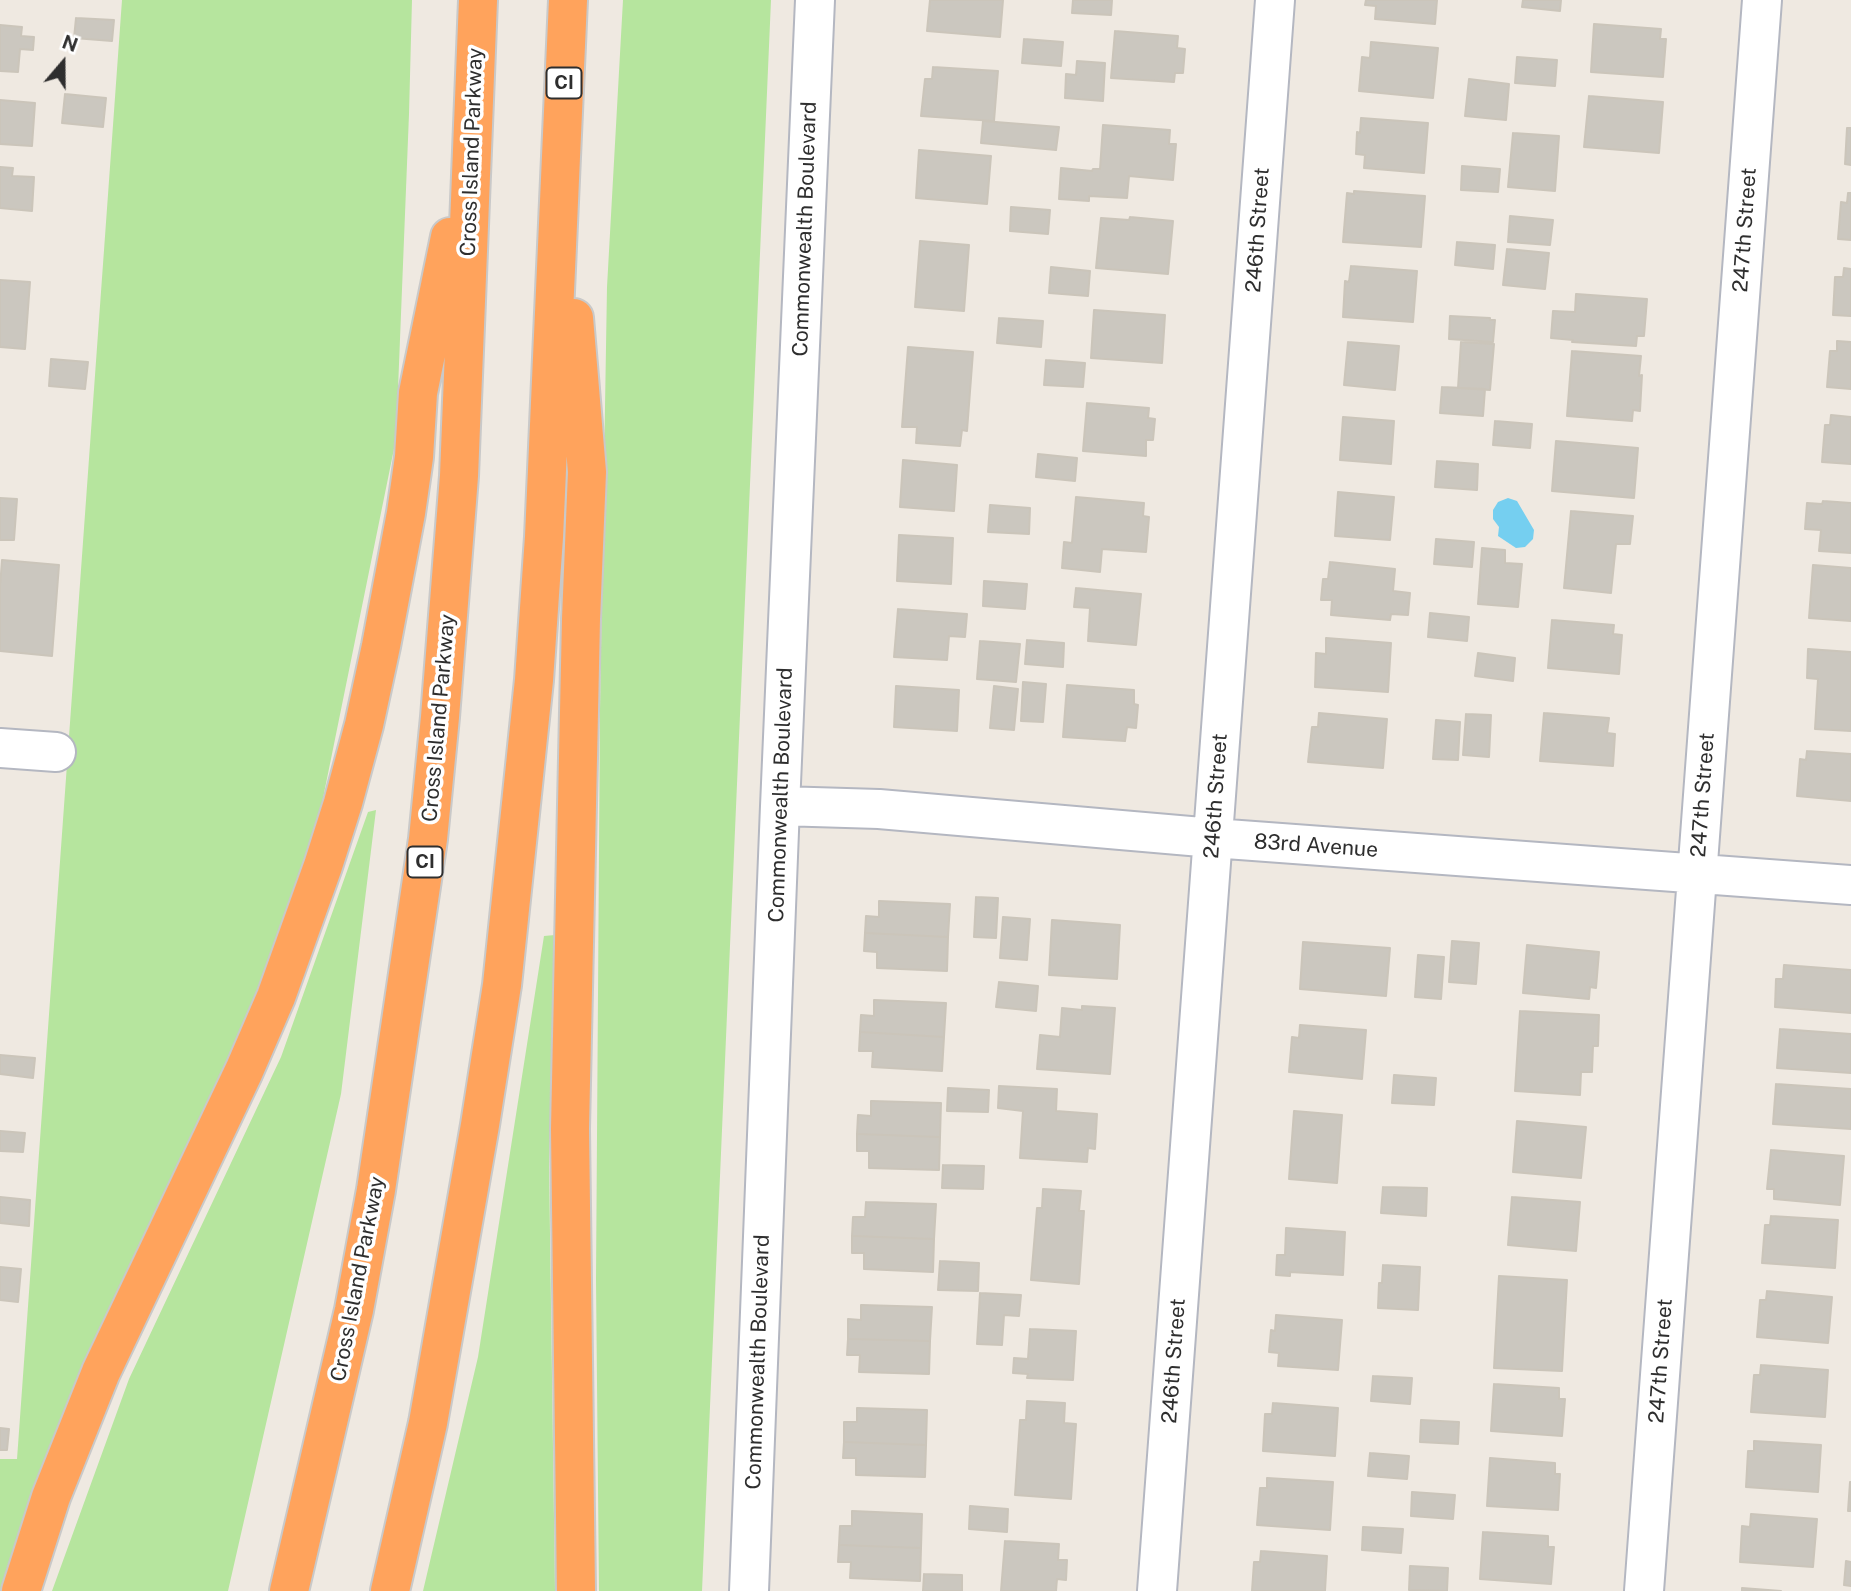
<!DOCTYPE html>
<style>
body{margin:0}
#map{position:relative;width:1851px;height:1591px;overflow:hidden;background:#efe9e1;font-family:"Public Sans",sans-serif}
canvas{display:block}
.north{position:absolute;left:28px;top:28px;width:70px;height:70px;-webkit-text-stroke:5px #fff;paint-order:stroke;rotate:20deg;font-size:19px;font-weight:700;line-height:28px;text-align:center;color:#2e2e2e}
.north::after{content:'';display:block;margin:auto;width:24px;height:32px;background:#2e2e2e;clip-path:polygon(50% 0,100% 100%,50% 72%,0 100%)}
</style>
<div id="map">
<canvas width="1851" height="1591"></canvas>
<div class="north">N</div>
</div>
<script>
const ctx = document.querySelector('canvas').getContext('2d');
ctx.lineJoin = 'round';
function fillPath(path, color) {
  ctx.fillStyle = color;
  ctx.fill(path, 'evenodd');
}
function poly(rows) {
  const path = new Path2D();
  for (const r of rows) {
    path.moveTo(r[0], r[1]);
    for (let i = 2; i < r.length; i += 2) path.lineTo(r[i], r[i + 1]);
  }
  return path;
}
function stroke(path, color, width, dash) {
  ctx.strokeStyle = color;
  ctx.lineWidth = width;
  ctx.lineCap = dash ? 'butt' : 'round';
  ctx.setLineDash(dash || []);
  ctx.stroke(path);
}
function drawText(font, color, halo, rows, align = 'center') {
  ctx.font = font + ' "Public Sans",sans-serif';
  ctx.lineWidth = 7;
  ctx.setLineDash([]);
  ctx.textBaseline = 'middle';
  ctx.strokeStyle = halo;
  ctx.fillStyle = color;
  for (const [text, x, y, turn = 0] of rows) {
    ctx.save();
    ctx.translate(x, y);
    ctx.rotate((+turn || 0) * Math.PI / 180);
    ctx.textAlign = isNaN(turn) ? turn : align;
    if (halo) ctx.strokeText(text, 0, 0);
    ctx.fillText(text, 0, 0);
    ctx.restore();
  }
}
const green = poly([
 [122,0,412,0,409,114,396,439,321,808,270,967,79,1383,6,1591,0,1591,0,1459,17,1459],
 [623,0,771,0,702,1591,599,1591,596,1279,600,708,607,287],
 [376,810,341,1094,228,1591,52,1591,129,1379,281,1057,368,812],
 [555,935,549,1163,555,1591,423,1591,478,1357,544,936]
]);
const water = poly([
 [1508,498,1517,501,1534,530,1533,539,1525,547,1516,548,1498,536,1499,527,1493,519,1493,510,1498,502]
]);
const building = poly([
 [930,0,1003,0,1000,37,927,31,930,0],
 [1073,0,1112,0,1111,15,1072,13,1073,0],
 [1366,0,1437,0,1435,24,1375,19,1376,6,1365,5,1366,0],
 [1523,0,1561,0,1560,11,1522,7,1523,0],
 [76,18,114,20,112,41,74,38,76,18],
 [1594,24,1661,29,1660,39,1666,39,1663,77,1591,72,1594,24],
 [0,25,22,27,21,36,34,37,33,50,20,49,18,72,0,71,0,25],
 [1115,31,1178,36,1177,48,1185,49,1183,73,1175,73,1174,82,1111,78,1115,31],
 [1024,39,1063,42,1061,66,1022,63,1024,39],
 [1371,42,1438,48,1433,98,1359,91,1362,57,1370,58,1371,42],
 [1517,57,1557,60,1555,86,1515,83,1517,57],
 [1077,61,1105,63,1103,101,1065,98,1066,74,1076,75,1077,61],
 [933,67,998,71,994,121,921,116,925,79,932,79,933,67],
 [1469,79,1509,84,1506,120,1465,116,1469,79],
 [65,94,106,98,103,127,62,123,65,94],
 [1589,96,1663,102,1659,153,1584,147,1589,96],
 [0,100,35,103,32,146,0,144,0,100],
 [1361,118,1428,123,1424,173,1364,168,1365,155,1356,154,1357,132,1360,133,1361,118],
 [983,121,1059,127,1056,150,981,143,983,121],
 [1103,125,1170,130,1169,144,1176,144,1173,180,1129,176,1127,198,1089,196,1089,201,1059,199,1061,168,1092,171,1093,169,1100,169,1103,125],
 [1847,128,1851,128,1851,165,1845,164,1847,128],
 [1513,133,1559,136,1555,191,1508,187,1513,133],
 [919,150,991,156,987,204,916,198,919,150],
 [1462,166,1500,169,1498,192,1461,190,1462,166],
 [0,167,13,168,12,176,34,177,32,211,0,208,0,167],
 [1354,191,1425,196,1421,247,1343,242,1347,193,1354,194,1354,191],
 [1848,193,1851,193,1851,240,1838,239,1841,202,1847,203,1848,193],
 [1011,207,1050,210,1048,234,1010,231,1011,207],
 [1510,216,1553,220,1550,245,1508,242,1510,216],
 [1130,217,1173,221,1168,274,1096,268,1101,218,1129,220,1130,217],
 [920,241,969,245,964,311,915,307,920,241],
 [1457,242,1495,245,1493,269,1455,265,1457,242],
 [1507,249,1549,253,1545,289,1503,285,1507,249],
 [1351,266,1417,271,1413,322,1343,317,1345,281,1349,282,1351,266],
 [1051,267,1090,271,1088,296,1049,293,1051,267],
 [1844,268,1851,269,1851,316,1833,315,1835,277,1843,277,1844,268],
 [0,280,30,282,25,349,0,347,0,280],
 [1576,294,1647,299,1644,336,1637,336,1636,346,1572,342,1573,340,1551,338,1553,311,1575,312,1576,294],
 [1094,310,1165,315,1162,363,1091,358,1094,310],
 [1450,316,1490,318,1490,320,1495,320,1493,342,1449,339,1450,316],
 [999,318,1043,321,1041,347,997,343,999,318],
 [1837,341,1851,342,1851,389,1827,387,1830,351,1837,351,1837,341],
 [1348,342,1399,346,1395,390,1344,385,1348,342],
 [1461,342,1494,344,1490,390,1458,388,1461,342],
 [908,347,973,352,967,431,962,430,960,446,916,443,917,427,902,427,908,347],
 [1572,351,1641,356,1639,376,1642,375,1640,411,1633,410,1632,421,1567,416,1572,351],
 [51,359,88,362,85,389,49,386,51,359],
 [1046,360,1085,363,1083,387,1044,385,1046,360],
 [1442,387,1485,389,1483,416,1440,413,1442,387],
 [1087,403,1149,408,1148,418,1155,419,1153,440,1146,440,1146,456,1083,451,1087,403],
 [1831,415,1851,417,1851,464,1822,462,1825,425,1830,425,1831,415],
 [1343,417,1394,421,1391,464,1340,460,1343,417],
 [1495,421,1532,424,1530,448,1493,445,1495,421],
 [1556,441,1638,448,1634,498,1552,491,1556,441],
 [1038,454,1077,458,1075,481,1036,477,1038,454],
 [903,460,957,465,954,511,900,507,903,460],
 [1437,461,1478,464,1477,490,1435,487,1437,461],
 [1338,492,1394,497,1390,540,1335,536,1338,492],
 [1076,497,1144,503,1143,516,1149,517,1146,552,1102,549,1100,572,1062,568,1064,542,1072,543,1076,497],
 [0,498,17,499,14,540,0,540,0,498],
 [1823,501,1851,503,1851,553,1819,551,1821,530,1805,529,1807,503,1822,504,1823,501],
 [990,505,1030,508,1029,534,988,532,990,505],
 [1571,511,1633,516,1630,544,1616,544,1611,593,1564,588,1571,511],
 [899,535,953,538,951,584,897,581,899,535],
 [1436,539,1474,542,1472,567,1434,564,1436,539],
 [1482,548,1505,550,1505,563,1522,564,1518,607,1478,604,1482,548],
 [2,560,59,565,52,656,0,651,0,587,2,560],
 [1330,562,1395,569,1393,591,1410,593,1408,615,1391,614,1390,620,1331,615,1332,600,1321,600,1323,579,1328,579,1330,562],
 [1813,565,1851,568,1851,621,1809,618,1813,565],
 [984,581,1027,584,1025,609,983,606,984,581],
 [1076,588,1141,594,1136,645,1088,641,1090,608,1074,607,1076,588],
 [898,609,967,614,965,637,949,636,947,660,894,657,898,609],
 [1430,613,1469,617,1467,641,1428,637,1430,613],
 [1552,620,1614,625,1613,634,1622,635,1619,674,1548,668,1552,620],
 [1326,638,1391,643,1388,692,1315,687,1316,653,1326,654,1326,638],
 [1027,640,1064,643,1063,667,1025,664,1027,640],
 [980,641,1020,644,1016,682,977,679,980,641],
 [1808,649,1851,652,1851,731,1815,729,1818,679,1807,678,1808,649],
 [1478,653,1515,658,1513,681,1475,676,1478,653],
 [1023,682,1046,684,1043,722,1021,721,1023,682],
 [1067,685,1134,690,1134,704,1138,705,1136,728,1127,727,1125,741,1063,737,1067,685],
 [896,686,959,690,957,731,894,727,896,686],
 [994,686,1018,689,1014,730,990,728,994,686],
 [1319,713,1387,719,1383,768,1308,762,1312,727,1318,727,1319,713],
 [1544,713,1609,718,1607,733,1615,734,1613,766,1540,761,1544,713],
 [1466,714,1491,715,1489,757,1463,755,1466,714],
 [1436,720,1460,722,1458,760,1433,759,1436,720],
 [1807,751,1851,754,1851,801,1797,796,1800,759,1806,760,1807,751],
 [976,897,998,898,996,938,974,937,976,897],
 [879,901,950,904,948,937,865,933,866,916,879,917,879,901],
 [1003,917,1030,919,1027,960,1000,958,1003,917],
 [1052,920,1120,925,1117,979,1049,975,1052,920],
 [865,933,948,937,947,971,877,968,877,952,864,951,865,933],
 [1452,941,1479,943,1476,984,1449,982,1452,941],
 [1303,942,1390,948,1386,996,1300,989,1303,942],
 [1527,945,1599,952,1596,988,1590,987,1589,999,1523,993,1527,945],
 [1418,955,1444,957,1441,999,1415,997,1418,955],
 [1784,965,1851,970,1851,1013,1775,1007,1776,979,1783,979,1784,965],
 [999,982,1038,986,1036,1011,996,1007,999,982],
 [874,1000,946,1003,944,1037,860,1032,861,1015,874,1016,874,1000],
 [1082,1006,1115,1008,1110,1074,1037,1069,1040,1035,1060,1037,1062,1008,1082,1010,1082,1006],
 [1520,1011,1599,1015,1598,1046,1593,1046,1592,1072,1581,1072,1580,1095,1515,1091,1520,1011],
 [1300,1025,1366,1030,1362,1079,1289,1072,1292,1037,1299,1038,1300,1025],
 [1780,1029,1851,1034,1851,1073,1777,1068,1780,1029],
 [860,1032,944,1037,942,1071,872,1067,873,1051,859,1051,860,1032],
 [0,1055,35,1058,33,1078,0,1074,0,1055],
 [1394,1075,1436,1078,1434,1105,1392,1103,1394,1075],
 [1776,1084,1851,1089,1851,1129,1773,1124,1776,1084],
 [999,1086,1057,1089,1056,1111,1097,1114,1095,1149,1088,1148,1087,1162,1020,1158,1023,1111,998,1108,999,1086],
 [948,1088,989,1090,988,1112,947,1111,948,1088],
 [871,1101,941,1103,940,1137,857,1134,858,1115,871,1116,871,1101],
 [1294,1111,1342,1115,1337,1183,1289,1179,1294,1111],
 [1517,1121,1586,1127,1581,1178,1513,1172,1517,1121],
 [0,1131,25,1133,23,1152,0,1151,0,1131],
 [857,1134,940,1137,939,1170,869,1168,869,1151,857,1151,857,1134],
 [1771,1150,1844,1156,1840,1205,1774,1199,1774,1189,1767,1189,1771,1150],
 [943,1165,984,1166,983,1189,942,1188,943,1165],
 [1383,1187,1427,1188,1426,1216,1381,1213,1383,1187],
 [1043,1189,1081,1191,1079,1211,1084,1211,1079,1284,1031,1280,1037,1208,1042,1208,1043,1189],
 [0,1197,30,1200,29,1226,0,1223,0,1197],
 [1512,1197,1580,1202,1576,1251,1508,1245,1512,1197],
 [866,1202,936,1204,934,1239,852,1236,853,1217,865,1217,866,1202],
 [1771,1216,1838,1220,1835,1268,1762,1263,1765,1225,1770,1225,1771,1216],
 [1286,1228,1345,1232,1343,1275,1290,1272,1290,1276,1276,1275,1277,1255,1285,1255,1286,1228],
 [852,1236,934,1239,933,1272,864,1269,864,1253,852,1253,852,1236],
 [940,1261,979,1263,978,1291,938,1290,940,1261],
 [1383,1265,1420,1267,1418,1310,1378,1308,1379,1283,1382,1283,1383,1265],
 [0,1267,21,1269,18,1302,0,1300,0,1267],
 [1499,1276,1567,1280,1562,1371,1494,1368,1499,1276],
 [1767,1291,1832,1297,1828,1343,1757,1337,1760,1300,1766,1300,1767,1291],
 [980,1293,1021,1295,1019,1316,1004,1315,1002,1345,977,1344,980,1293],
 [861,1305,932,1307,930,1341,848,1339,848,1319,861,1320,861,1305],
 [1276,1315,1342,1320,1338,1370,1278,1366,1279,1353,1269,1352,1271,1330,1275,1331,1276,1315],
 [1030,1329,1076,1331,1073,1380,1027,1378,1028,1374,1013,1373,1014,1358,1028,1359,1030,1329],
 [848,1339,930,1341,929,1374,859,1372,860,1355,847,1355,848,1339],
 [1761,1365,1828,1370,1825,1417,1751,1412,1754,1375,1760,1375,1761,1365],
 [1373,1376,1412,1378,1410,1404,1371,1401,1373,1376],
 [1494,1384,1559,1388,1559,1399,1565,1399,1562,1436,1491,1431,1494,1384],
 [1027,1401,1065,1403,1064,1423,1076,1424,1071,1499,1015,1495,1020,1420,1026,1420,1027,1401],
 [1273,1403,1338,1408,1335,1456,1263,1451,1265,1414,1272,1414,1273,1403],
 [857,1408,927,1410,926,1445,844,1442,844,1422,857,1422,857,1408],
 [1421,1420,1459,1422,1458,1444,1420,1442,1421,1420],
 [0,1428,9,1429,7,1450,0,1450,0,1428],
 [1754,1441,1821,1445,1818,1492,1746,1487,1748,1451,1754,1451,1754,1441],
 [844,1442,926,1445,925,1477,856,1475,856,1458,843,1458,844,1442],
 [1370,1453,1409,1456,1407,1479,1368,1476,1370,1453],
 [1490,1458,1555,1463,1555,1474,1560,1474,1558,1510,1487,1506,1490,1458],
 [1267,1478,1333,1482,1330,1530,1257,1525,1260,1488,1267,1488,1267,1478],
 [1850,1482,1851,1482,1851,1511,1848,1511,1850,1482],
 [1412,1492,1455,1495,1453,1519,1411,1516,1412,1492],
 [970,1506,1008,1509,1007,1532,969,1529,970,1506],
 [852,1511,922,1514,921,1548,839,1545,840,1526,852,1526,852,1511],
 [1751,1514,1817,1519,1813,1567,1740,1562,1742,1526,1750,1527,1751,1514],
 [1363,1527,1403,1529,1401,1553,1362,1550,1363,1527],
 [1483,1532,1548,1536,1548,1547,1554,1547,1551,1584,1480,1579,1483,1532],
 [1005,1541,1059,1544,1058,1560,1067,1560,1066,1580,1057,1579,1056,1591,1001,1591,1005,1541],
 [839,1545,921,1548,920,1581,850,1578,851,1562,838,1562,839,1545],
 [1261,1551,1327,1556,1325,1591,1252,1591,1254,1562,1260,1562,1261,1551],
 [1846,1561,1851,1562,1851,1586,1844,1585,1846,1561],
 [1410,1566,1448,1568,1447,1591,1409,1590,1410,1566],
 [924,1574,962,1575,962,1591,923,1591,924,1574],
 [1742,1588,1781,1591,1742,1591,1742,1588]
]);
const minor = poly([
 [0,748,56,752],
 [780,806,879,809,1213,838,1851,885],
 [749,1591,780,806,815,0],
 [1157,1591,1275,0],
 [1644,1591,1762,0]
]);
const highway = poly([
 [574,318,587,472,581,619,570,1129,576,1591],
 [21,1591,51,1497,101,1372,244,1071,276,997,323,866,343,803,364,725,381,646,406,513,414,457,418,393,450,237],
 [289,1591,354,1310,376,1190,428,839,440,717,459,476,478,0],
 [390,1591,428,1423,480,1125,502,985,534,680,544,537,568,0]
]);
const shields = [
 [564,83,35],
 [425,862,35]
];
const shieldNames = [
 ["CI",564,83],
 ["CI",425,862]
];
const streetNames = [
 ["Cross Island Parkway",472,152,-88],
 ["Commonwealth Boulevard",805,229,-88],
 ["246th Street",1258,230,-86],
 ["247th Street",1745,230,-86],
 ["Cross Island Parkway",439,718,-85],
 ["Commonwealth Boulevard",781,795,-88],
 ["247th Street",1703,795,-86],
 ["246th Street",1216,796,-86],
 ["83rd Avenue",1316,846,4],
 ["Cross Island Parkway",358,1279,-79],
 ["246th Street",1174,1361,-86],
 ["247th Street",1661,1361,-86],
 ["Commonwealth Boulevard",758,1362,-88]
];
fillPath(green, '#b6e59e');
fillPath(water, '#75cff0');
fillPath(building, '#cbc7bf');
stroke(building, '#cbc5ba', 2);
stroke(minor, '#b4b7c1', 42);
stroke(highway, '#c9c9c9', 42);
stroke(minor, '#fff', 38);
stroke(highway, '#ffa35c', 38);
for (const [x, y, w] of shields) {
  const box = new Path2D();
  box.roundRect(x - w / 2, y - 15.5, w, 31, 5);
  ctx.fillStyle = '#fff';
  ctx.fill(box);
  stroke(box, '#2e2e2e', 2);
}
drawText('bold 19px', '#2e2e2e', null, shieldNames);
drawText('21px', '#2e2e2e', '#fff', streetNames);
</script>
